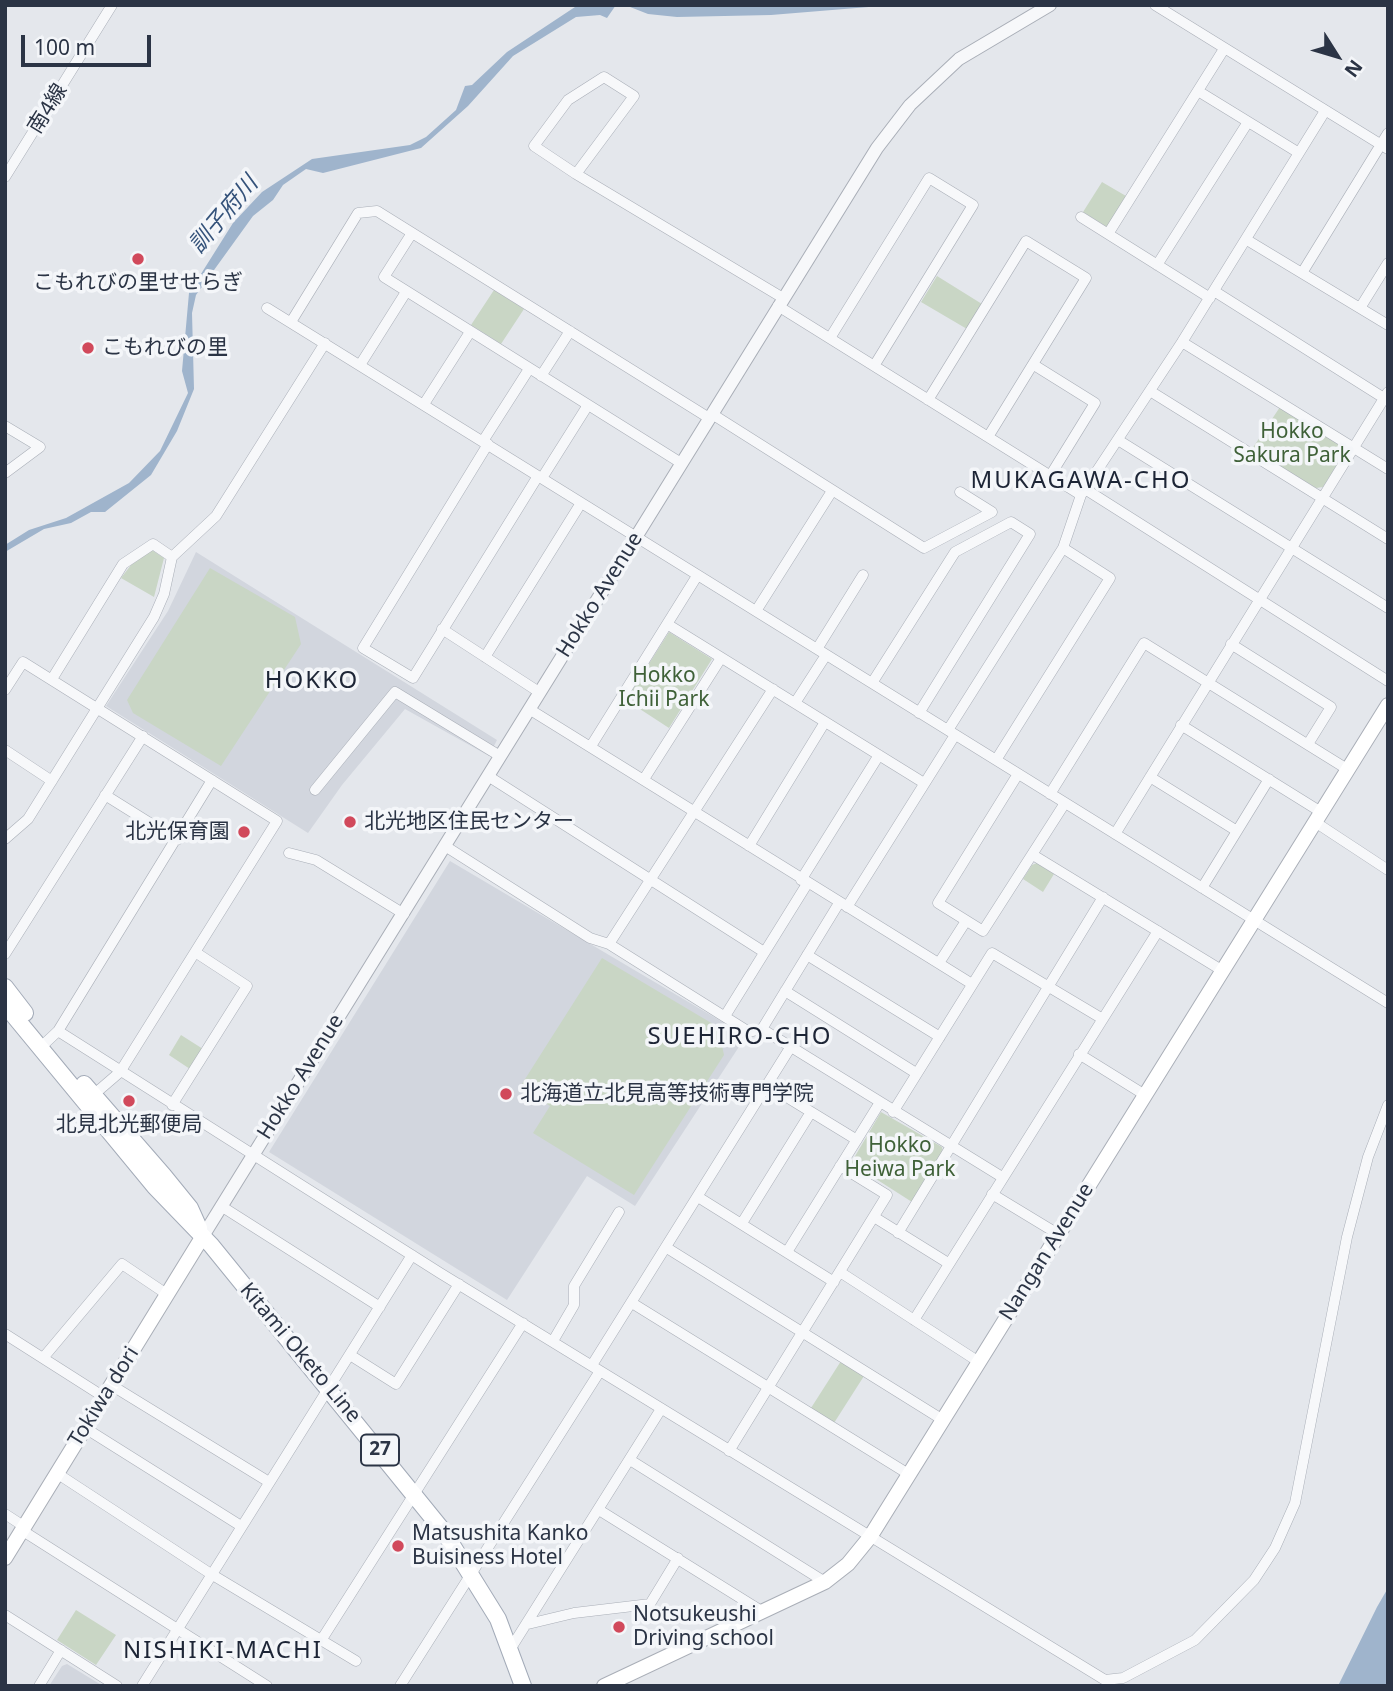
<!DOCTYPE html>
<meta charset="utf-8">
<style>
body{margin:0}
#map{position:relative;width:1393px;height:1691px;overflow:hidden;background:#e4e7ec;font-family:"Noto Sans",sans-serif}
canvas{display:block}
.frame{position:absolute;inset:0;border:7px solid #2b3445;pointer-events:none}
.north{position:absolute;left:1302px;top:21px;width:70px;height:70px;-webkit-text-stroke:5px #f4f6f9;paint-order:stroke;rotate:127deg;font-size:19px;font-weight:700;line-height:28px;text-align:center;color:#2b3445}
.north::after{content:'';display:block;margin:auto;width:24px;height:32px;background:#2b3445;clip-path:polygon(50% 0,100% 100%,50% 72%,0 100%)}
.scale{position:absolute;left:21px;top:35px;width:130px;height:32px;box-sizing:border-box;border:4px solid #2b3445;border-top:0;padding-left:9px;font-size:21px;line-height:24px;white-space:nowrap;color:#2b3445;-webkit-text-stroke:5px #f4f6f9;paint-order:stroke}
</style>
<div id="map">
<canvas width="1393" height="1691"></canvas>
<div class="frame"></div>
<div class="north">N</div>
<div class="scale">100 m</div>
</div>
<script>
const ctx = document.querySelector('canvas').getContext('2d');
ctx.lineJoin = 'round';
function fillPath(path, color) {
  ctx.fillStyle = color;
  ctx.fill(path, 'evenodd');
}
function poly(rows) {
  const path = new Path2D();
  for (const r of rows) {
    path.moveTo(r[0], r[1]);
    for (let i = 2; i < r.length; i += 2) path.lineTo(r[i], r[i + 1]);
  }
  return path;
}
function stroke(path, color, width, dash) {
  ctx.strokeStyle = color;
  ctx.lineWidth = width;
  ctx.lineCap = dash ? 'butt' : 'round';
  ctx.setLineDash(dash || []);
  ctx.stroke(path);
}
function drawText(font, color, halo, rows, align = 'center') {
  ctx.font = font + ' "Noto Sans","Noto Sans JP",sans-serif';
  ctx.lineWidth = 7;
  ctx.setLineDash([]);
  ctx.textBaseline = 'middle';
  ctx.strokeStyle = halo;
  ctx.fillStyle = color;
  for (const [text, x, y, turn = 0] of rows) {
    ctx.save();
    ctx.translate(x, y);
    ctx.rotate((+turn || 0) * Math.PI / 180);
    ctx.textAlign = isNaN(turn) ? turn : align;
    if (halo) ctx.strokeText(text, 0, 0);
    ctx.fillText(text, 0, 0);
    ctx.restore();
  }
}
const built = poly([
 [196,552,497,740,489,756,405,709,342,785,308,833,106,706,168,611],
 [450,861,746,1036,635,1206,587,1176,507,1300,269,1152],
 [67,1664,103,1686,49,1686,62,1666]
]);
const green = poly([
 [1102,182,1126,196,1107,227,1083,212],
 [937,276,982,304,967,329,921,302],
 [494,290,524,309,501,344,471,325],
 [1280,407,1343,447,1345,453,1323,487,1316,488,1252,449],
 [152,550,164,558,154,597,121,578,131,565],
 [210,568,295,617,301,644,221,766,133,713,127,700],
 [669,632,712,659,669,728,626,700],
 [1037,863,1054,874,1043,892,1023,879,1032,865],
 [602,958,718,1027,724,1055,634,1195,533,1133,550,1106,520,1087],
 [181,1035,203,1049,190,1069,169,1055],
 [881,1112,942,1147,943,1152,912,1202,851,1163],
 [841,1361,864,1376,834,1423,811,1408],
 [76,1610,116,1635,96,1665,57,1640]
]);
const water = poly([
 [578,5,616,5,607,18,600,15,576,17,513,56,468,106,421,148,323,173,306,169,283,185,273,200,253,216,196,295,192,313,194,389,177,431,151,475,105,512,91,512,71,523,44,529,5,552,5,545,29,530,66,518,129,483,160,451,188,393,182,371,189,293,233,223,262,192,312,159,410,145,426,137,456,110,465,86,472,85,507,52],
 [625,5,893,5,771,15,677,17,648,14],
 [1388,1588,1388,1686,1338,1686,1377,1607]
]);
const minor = poly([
 [1155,5,1388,149],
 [1198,91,1299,153],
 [576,174,634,96,604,77,568,100,534,146,576,174,783,298],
 [5,177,112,5],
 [1081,217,1210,298],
 [412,233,384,277,681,463],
 [1108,234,1224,49],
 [1247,240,1388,325],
 [1157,265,1248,122],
 [1302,273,1388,133],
 [1214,291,1387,400],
 [778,306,1081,495],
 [267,308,1388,1003],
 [1360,308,1388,263],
 [291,322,358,213,377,211,709,418],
 [830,338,929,178,973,205,874,366],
 [1182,342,1388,469],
 [360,365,406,292],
 [1034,365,1095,403,1050,476],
 [541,376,570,331],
 [1150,391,1388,539],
 [928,400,1026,241,1086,278,988,437],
 [424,404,470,332],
 [712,414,924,548,992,512,960,492],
 [5,426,40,447,5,473],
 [1118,440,1388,608],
 [483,441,529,369],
 [488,444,363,648,413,678,538,476],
 [542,478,588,405],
 [1085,489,1388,681],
 [756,611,832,491],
 [667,624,924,783],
 [442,629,539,692],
 [1231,644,1331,707,1308,744],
 [817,649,863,575],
 [485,657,581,503],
 [52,679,123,564,153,544,172,557],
 [872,683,955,552,1011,522,1030,534,919,713],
 [5,690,23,662,277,821,120,1072,91,1097],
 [795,703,826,655],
 [529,709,972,984],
 [1181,725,1321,812],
 [948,730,1063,548,1081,495,1182,342,1325,111],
 [591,746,697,576],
 [5,750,52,781],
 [996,760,1110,578,1063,548],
 [1018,774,938,903,983,931,1065,803],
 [488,776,764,952],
 [1150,777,1237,831],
 [644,779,721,658],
 [315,790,395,692,500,756],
 [1050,794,1144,643,1347,769],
 [105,795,177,840],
 [1315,822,1388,870],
 [1115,834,1388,392],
 [5,839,28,819,154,617,164,594,172,557,216,516,325,343],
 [445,846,590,938,609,944,749,1032,762,1029,1002,1177],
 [749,846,825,722],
 [289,853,316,860,404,914],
 [1033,855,1223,971],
 [801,880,879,755],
 [1202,888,1269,779],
 [847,907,955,735],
 [609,944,773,689],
 [5,954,143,736],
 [807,955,940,1037],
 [939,963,966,921],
 [785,991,916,1073],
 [725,1016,807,884],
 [762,1029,839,903],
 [58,1031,440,1273,1105,1680,1123,1678,1195,1640,1254,1580,1275,1548,1295,1503,1347,1237,1368,1157,1388,1105],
 [41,1047,58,1031,212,780],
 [1079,1054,1145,1095],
 [767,1085,857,1140],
 [172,1105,247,986,195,952],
 [893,1112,992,953,1101,1018],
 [992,1194,1058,1234],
 [698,1197,834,1282],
 [221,1206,380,1307],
 [874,1217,948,1263],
 [742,1223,811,1112],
 [898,1233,1103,897],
 [667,1248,943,1420],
 [787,1252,879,1104],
 [840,1272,979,1362],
 [632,1303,910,1475],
 [914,1320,1158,931],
 [5,1334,104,1397],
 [553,1341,574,1305,574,1286,619,1212],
 [350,1355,396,1384,459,1284],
 [43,1358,122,1264,168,1295],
 [592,1365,790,1048],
 [111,1385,269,1482],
 [85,1428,241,1526],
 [729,1451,887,1195,840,1166],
 [630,1460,825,1582],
 [58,1474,211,1574,356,1661],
 [599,1510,763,1612],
 [5,1514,25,1527],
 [23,1531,267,1686],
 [5,1615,117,1686],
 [528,1624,574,1613,650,1604,678,1558],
 [322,1639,523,1323],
 [511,1648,661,1409],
 [39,1686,61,1650],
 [142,1686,412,1255],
 [400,1686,600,1371]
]);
const tertiary = poly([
 [203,1236,877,148,910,105,959,59,1050,5]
]);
const secondary = poly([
 [5,1558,203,1236],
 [604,1686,825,1582,848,1564,870,1537,1388,705]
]);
const primary = poly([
 [5,987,25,1013],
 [5,1005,155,1187,211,1245,444,1532,498,1619,523,1686],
 [84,1084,164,1176,190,1208,199,1228]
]);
const markers = [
 [138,259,7,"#d1495b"],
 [88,348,7,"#d1495b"],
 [350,822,7,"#d1495b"],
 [244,832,7,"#d1495b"],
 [506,1094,7,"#d1495b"],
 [129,1101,7,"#d1495b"],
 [398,1546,7,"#d1495b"],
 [619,1627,7,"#d1495b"]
];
const shields = [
 [380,1450,38]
];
const shieldNames = [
 ["27",380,1450]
];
const streetNames = [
 ["南4線",48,109,-58],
 ["Hokko Avenue",600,595,-58],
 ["Hokko Avenue",301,1077,-58],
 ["Nangan Avenue",1047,1252,-58],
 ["Kitami Oketo Line",300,1353,50],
 ["Tokiwa dori",104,1397,-58]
];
const poiNames = [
 ["こもれびの里せせらぎ",138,283,"center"],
 ["こもれびの里",102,348],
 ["北光地区住民センター",364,822],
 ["北光保育園",230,832,"right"],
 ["北海道立北見高等技術専門学院",520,1094],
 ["北見北光郵便局",129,1125,"center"],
 ["Matsushita Kanko",412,1534],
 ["Buisiness Hotel",412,1558],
 ["Notsukeushi",633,1615],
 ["Driving school",633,1639]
];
const parkNames = [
 ["Hokko",1292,432],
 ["Sakura Park",1292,456],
 ["Hokko",664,676],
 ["Ichii Park",664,700],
 ["Hokko",900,1146],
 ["Heiwa Park",900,1170]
];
const waterNames = [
 ["訓子府川",224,215,-50]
];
const quarterNames = [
 ["MUKAGAWA-CHO",1081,481],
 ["HOKKO",312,681],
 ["SUEHIRO-CHO",740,1037],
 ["NISHIKI-MACHI",223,1651]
];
fillPath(built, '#d2d6de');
fillPath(green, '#c9d6c5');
fillPath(water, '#9fb4cc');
stroke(minor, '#a9aeb7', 11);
stroke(tertiary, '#a9aeb7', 14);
stroke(secondary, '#a9aeb7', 16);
stroke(primary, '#a3abb8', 18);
stroke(minor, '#f7f8fa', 10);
stroke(tertiary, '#f7f8fa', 12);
stroke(secondary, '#fff', 14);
stroke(primary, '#fff', 16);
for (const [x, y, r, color] of markers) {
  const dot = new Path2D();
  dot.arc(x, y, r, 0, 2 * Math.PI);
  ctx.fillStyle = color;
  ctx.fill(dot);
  stroke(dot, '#f4f6f9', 2.5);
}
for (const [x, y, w] of shields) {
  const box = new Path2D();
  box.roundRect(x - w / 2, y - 15.5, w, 31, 5);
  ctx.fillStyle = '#f4f6f9';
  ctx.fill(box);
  stroke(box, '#2b3445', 2);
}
drawText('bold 19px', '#2b3445', null, shieldNames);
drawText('21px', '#2b3445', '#f4f6f9', streetNames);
drawText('21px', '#2b3445', '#f4f6f9', poiNames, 'left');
drawText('21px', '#3f6138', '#f4f6f9', parkNames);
drawText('italic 23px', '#34527a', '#f4f6f9', waterNames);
ctx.letterSpacing = '2px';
drawText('24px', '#1d2536', '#f4f6f9', quarterNames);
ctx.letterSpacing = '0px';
</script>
